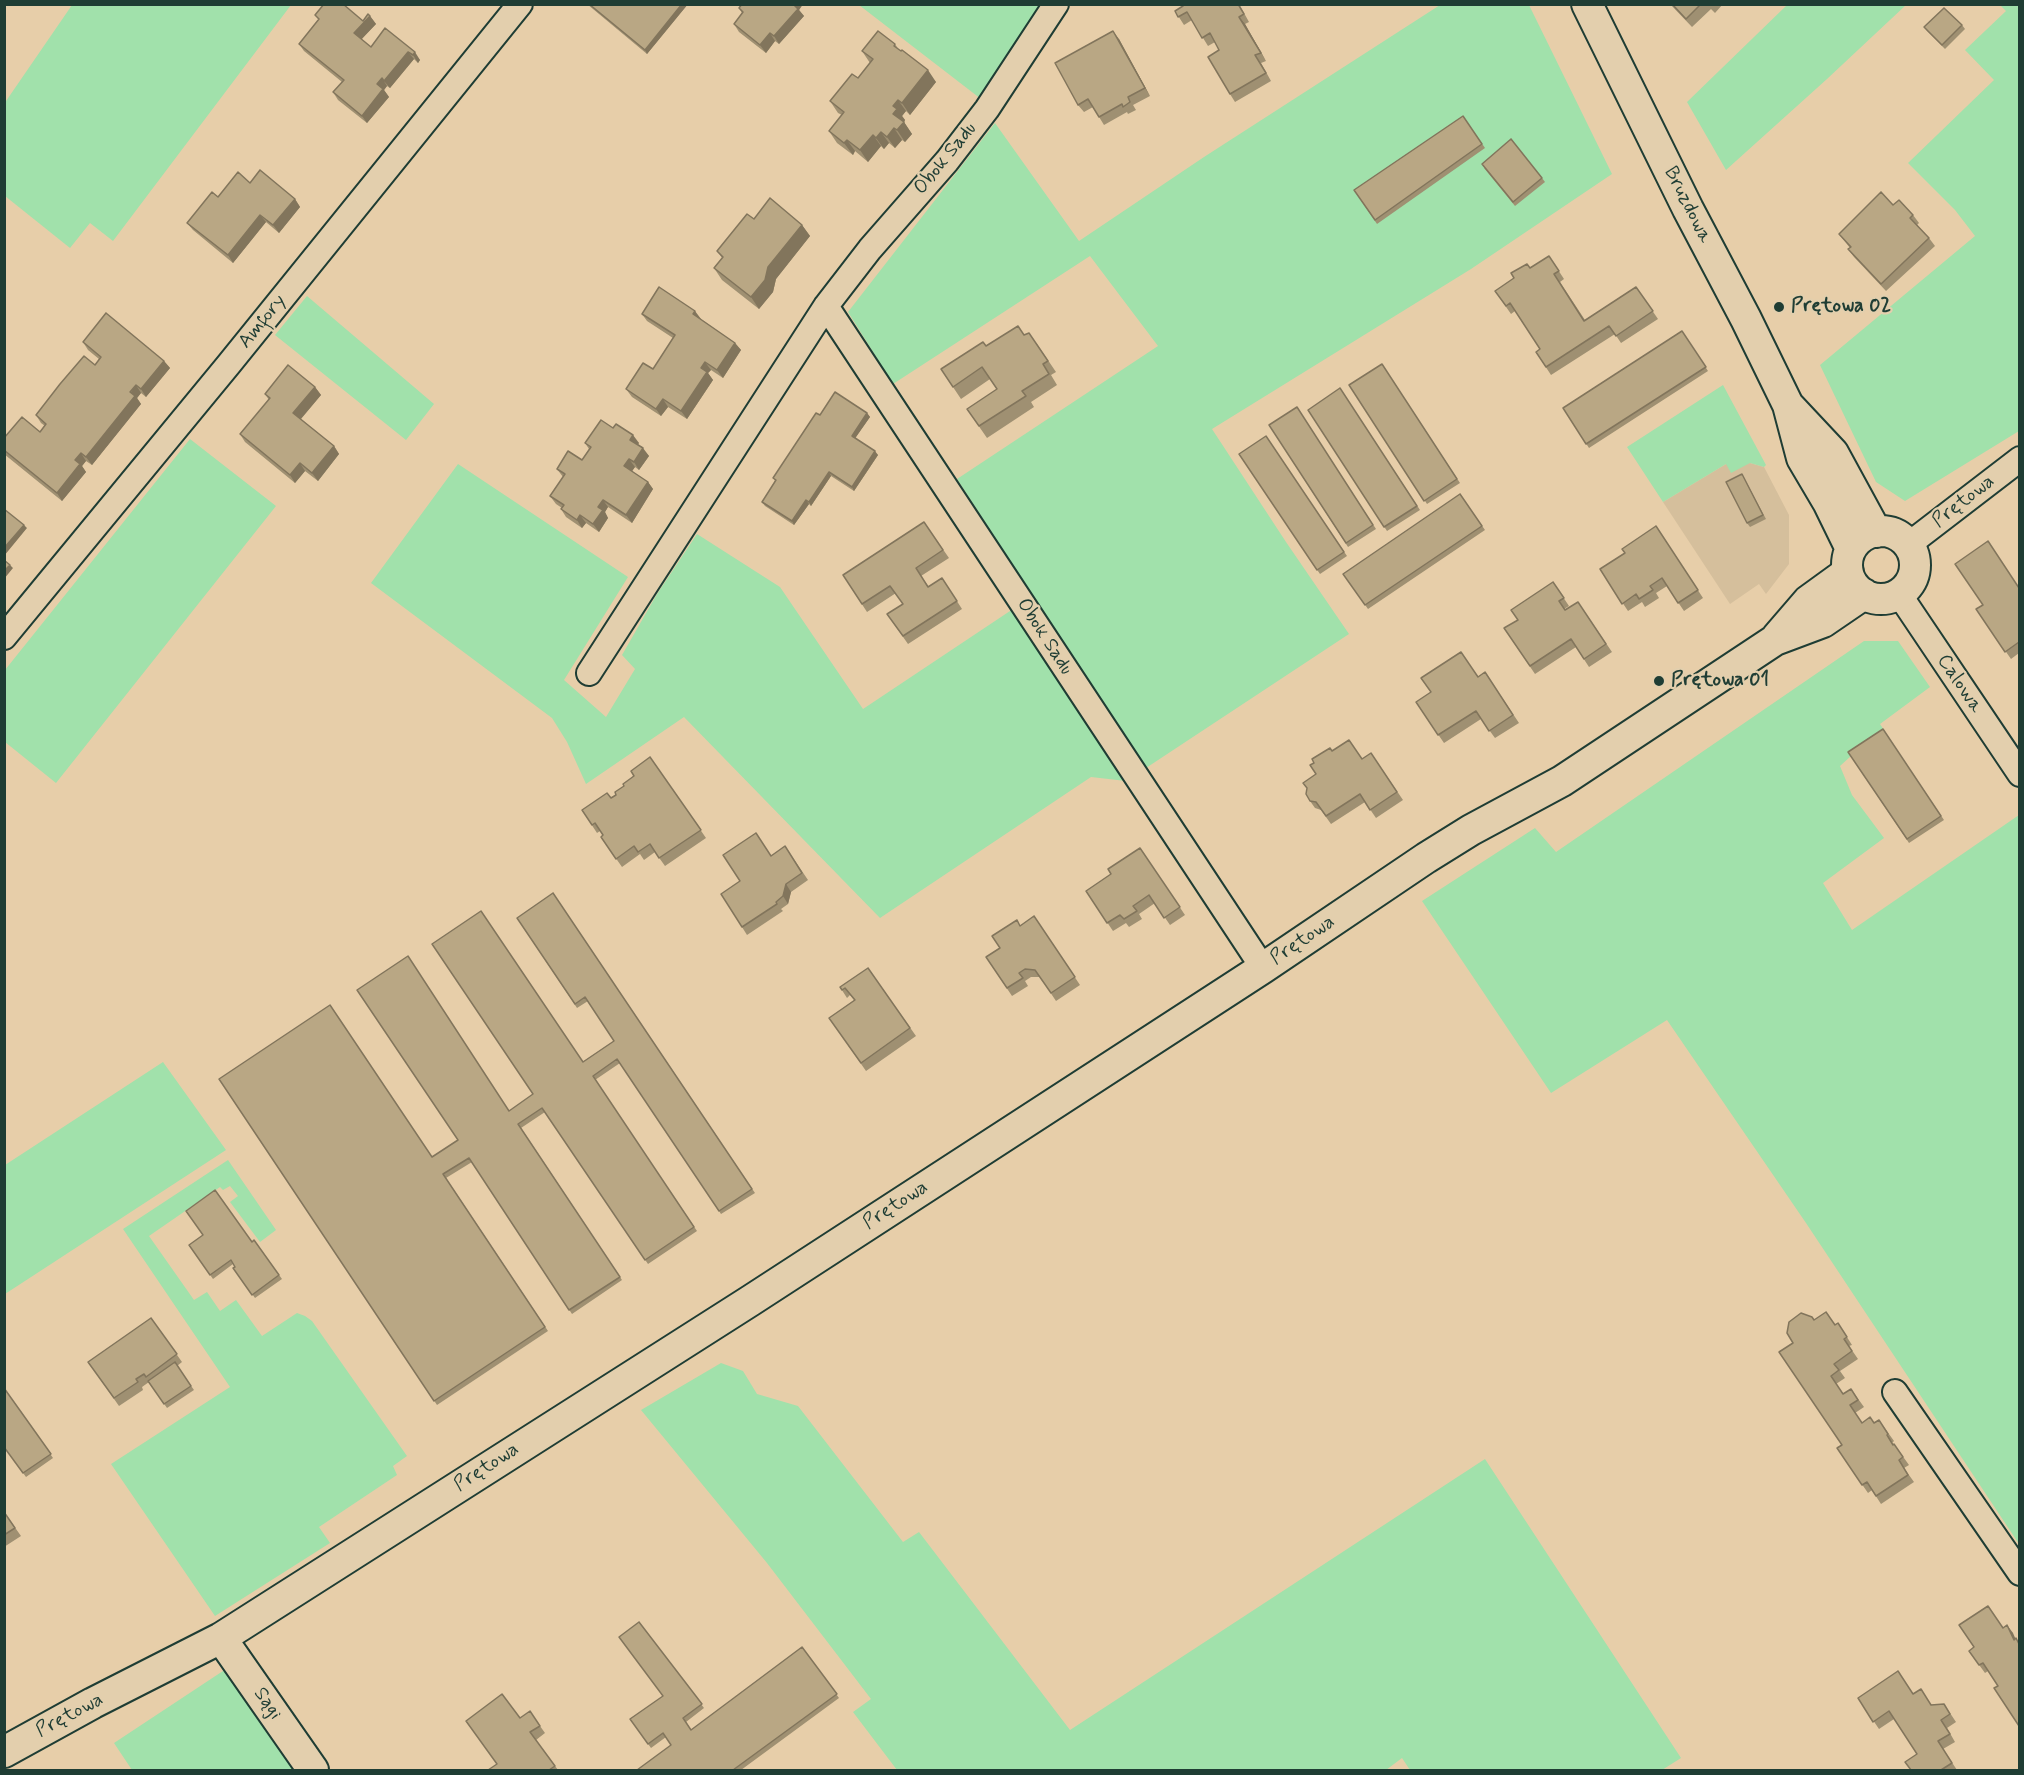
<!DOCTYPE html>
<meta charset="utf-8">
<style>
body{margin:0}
#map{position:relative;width:2024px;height:1775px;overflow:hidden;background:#e7cea9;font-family:Mynerve,sans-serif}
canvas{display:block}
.frame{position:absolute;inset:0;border:6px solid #1f3d34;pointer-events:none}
</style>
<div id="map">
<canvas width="2024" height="1775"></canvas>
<div class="frame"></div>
</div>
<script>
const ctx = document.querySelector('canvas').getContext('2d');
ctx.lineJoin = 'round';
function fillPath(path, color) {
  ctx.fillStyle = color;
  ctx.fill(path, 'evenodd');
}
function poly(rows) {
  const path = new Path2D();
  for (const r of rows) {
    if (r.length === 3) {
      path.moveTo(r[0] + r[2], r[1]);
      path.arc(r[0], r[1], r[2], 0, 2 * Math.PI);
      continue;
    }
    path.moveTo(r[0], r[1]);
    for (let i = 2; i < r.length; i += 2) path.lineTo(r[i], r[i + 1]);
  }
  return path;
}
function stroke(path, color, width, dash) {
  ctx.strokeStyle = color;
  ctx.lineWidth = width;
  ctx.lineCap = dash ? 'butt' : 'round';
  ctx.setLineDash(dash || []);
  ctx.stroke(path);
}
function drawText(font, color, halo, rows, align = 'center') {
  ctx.font = font + ' Mynerve,sans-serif';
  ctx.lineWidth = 4.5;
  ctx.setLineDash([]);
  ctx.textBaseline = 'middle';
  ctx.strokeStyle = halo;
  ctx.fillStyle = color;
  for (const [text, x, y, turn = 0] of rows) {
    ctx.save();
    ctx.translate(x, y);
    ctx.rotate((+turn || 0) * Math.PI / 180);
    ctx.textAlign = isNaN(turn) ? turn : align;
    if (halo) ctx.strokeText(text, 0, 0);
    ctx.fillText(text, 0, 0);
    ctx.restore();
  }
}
const built = poly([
 [1750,463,1764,467,1789,515,1789,564,1766,594,1759,584,1730,604,1663,502,1726,464]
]);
const green = poly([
 [72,5,291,5,113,241,90,223,70,248,5,196,4,104],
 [859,5,1040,5,981,99],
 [1440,5,1529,5,1612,174,1471,269,1212,429,1286,542,1349,634,1146,768,1085,677,957,479,1158,346,1090,256,893,384,848,312,995,123,1079,241,1204,157],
 [1787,5,1906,5,1827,79,1726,170,1687,102],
 [2000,5,2020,5,2019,431,1905,501,1876,482,1820,365,1975,236,1955,210,1908,163,1994,80,1965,50,2006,11],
 [307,296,434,404,406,440,275,335],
 [1723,385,1766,465,1764,467,1750,463,1731,473,1726,464,1663,502,1627,447],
 [190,439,276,506,56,783,5,742,5,670],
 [458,464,628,577,564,680,606,717,635,669,622,655,657,594,697,534,780,587,863,709,1013,609,1126,781,1091,777,880,918,684,717,586,784,567,742,552,718,371,583],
 [1864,641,1898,641,1930,687,1880,724,1886,733,1851,756,1840,766,1852,795,1884,838,1823,883,1852,930,2019,815,2019,1544,1806,1223,1667,1020,1551,1093,1422,901,1535,828,1556,852],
 [163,1062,226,1150,5,1294,5,1165],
 [228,1160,276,1230,260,1242,230,1202,238,1196,230,1186,223,1190,220,1187,149,1236,194,1300,207,1292,220,1311,236,1300,262,1336,297,1313,305,1316,312,1321,407,1456,393,1466,397,1475,319,1527,330,1543,215,1616,111,1464,230,1387,123,1229],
 [721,1363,743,1371,757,1394,798,1406,903,1542,919,1532,1070,1730,1485,1459,1681,1758,1662,1770,1410,1770,1402,1758,1386,1770,897,1770,853,1712,871,1699,767,1563,641,1410],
 [226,1669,294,1770,132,1770,114,1743]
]);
const minor = poly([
 [826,306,1263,968],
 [1908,545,2020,459],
 [1899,594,2020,774],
 [4,637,229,364,520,4],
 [589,673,826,306,870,249,947,161,987,109,1056,4],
 [1895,1392,2020,1573]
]);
const tertiary = poly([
 [1587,4,1688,209,1746,319,1788,405,1802,458,1828,502,1851,549],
 [1788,405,1833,453,1876,532],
 [1881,565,34],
 [1777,637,1808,601,1848,572],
 [221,1638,313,1770],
 [4,1752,93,1703,221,1638,750,1301,1263,968,1426,858,1471,830,1562,781,1775,640,1823,622,1864,594]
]);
const wall = poly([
 [587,4,688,4,647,54],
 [742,4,803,4,799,10,804,16,779,44,775,41,766,53,739,32,734,24,742,13,739,8],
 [1182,4,1239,4,1249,22,1245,24,1266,61,1261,63,1271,81,1235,102,1230,94,1219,50,1215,42,1208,46,1192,20,1184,25,1175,11,1183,6],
 [1670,4,1723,4,1715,13,1711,9,1692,27],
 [315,15,363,21,370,16,376,24,361,39,371,47,385,28,420,60,418,63,414,59,390,88,387,86,384,90,389,97,367,123,338,100,333,92,342,82,304,51,299,44,319,20],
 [1962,25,1965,29,1945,49,1927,31,1924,27],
 [1119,39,1150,96,1133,105,1136,110,1128,114,1127,112,1104,125,1093,107,1084,112,1078,105],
 [895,44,899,50,936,82,910,115,906,111,902,116,905,120,904,122,912,134,905,142,902,140,895,148,889,143,884,149,881,146,868,162,855,151,853,155,837,143,829,131,842,115,838,113,830,101,858,78,870,63,862,51],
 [1463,116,1485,148,1377,224,1354,190],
 [1484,168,1542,178,1545,182,1515,206],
 [250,183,295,199,300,207,279,233,266,222,233,263,193,230,187,223,218,197],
 [1893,205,1913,215,1919,223,1917,225,1929,238,1935,246,1886,291,1854,257,1848,249,1850,248,1839,234],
 [754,219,802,225,810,236,776,279,773,292,759,309,722,280,714,268,722,258,717,251],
 [1549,256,1564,279,1560,282,1585,320,1636,287,1658,319,1621,343,1615,334,1551,375,1536,352,1540,349,1515,311,1511,314,1495,291],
 [642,314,701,319,735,343,741,350,723,378,711,370,708,373,713,380,687,419,668,407,661,416,632,397,626,389,653,369,673,338,647,321],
 [1682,331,1708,371,1589,448,1563,408],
 [1025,335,1037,344,1056,372,1051,375,1057,385,1031,402,1034,407,987,438,967,409,997,389,990,379,961,399,953,387,986,346],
 [83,342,164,361,170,368,146,397,141,393,137,398,141,404,92,465,86,461,82,466,86,472,62,501,4,454,4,438,40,432,45,426,41,423,36,415,95,365,99,359,88,350],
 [1382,364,1460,483,1427,504,1349,385],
 [315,387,321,395,301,419,334,446,339,454,318,481,305,471,295,483,245,442,240,434,269,400,265,394],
 [1340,388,1420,510,1387,531,1308,410],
 [1299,411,1376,529,1348,547,1269,425],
 [867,413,870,417,855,438,878,455,854,491,831,476,811,506,809,504,794,525,765,506,762,502,775,481,773,478,820,415],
 [613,428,639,443,638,444,649,456,639,470,635,467,632,471,648,482,653,489,632,523,608,507,605,512,608,518,599,532,586,523,582,528,566,517,561,509,562,508,556,504,550,496,563,477,557,469,582,460,589,449,585,443],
 [1266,436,1347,556,1320,574,1239,454],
 [1742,474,1766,519,1750,527,1747,523],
 [1460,494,1485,530,1368,609,1343,574],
 [924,522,949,558,921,576,929,587,942,578,962,609,908,644,887,614,903,604,896,593,867,612,843,575],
 [1656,526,1703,598,1684,611,1667,586,1656,593,1659,598,1645,607,1642,602,1628,611,1600,569,1625,553],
 [1553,582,1569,606,1564,609,1565,610,1578,602,1612,652,1589,667,1576,647,1535,674,1504,628,1518,620],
 [2019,588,2019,653,2011,659,1976,609],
 [1485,672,1519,723,1495,738,1481,719,1444,743,1416,702,1478,677],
 [1883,729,1944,820,1909,843,1848,752],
 [1332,751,1362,759,1371,753,1403,800,1376,818,1365,802,1331,824,1321,810,1315,808,1310,801,1316,774],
 [650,757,706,838,665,866,655,852,644,860,640,854,622,867,601,837,603,835,600,831,597,833,582,810,611,798,616,795],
 [785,846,808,880,791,892,788,904,781,909,783,911,747,935,742,927,740,881,771,856],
 [1140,848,1185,915,1170,925,1155,903,1139,914,1142,919,1129,927,1126,923,1113,931,1086,891,1111,874],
 [553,893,755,1193,721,1214,620,1063,595,1080,697,1231,648,1264,545,1112,521,1128,622,1280,572,1314,472,1162,446,1178,548,1331,437,1405,219,1079,432,1157,509,1111,614,1041,588,1001,577,1008,517,918],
 [1034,916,1080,985,1056,1001,1040,977,1031,977,1025,981,1028,986,1012,996,986,957,1000,948,1021,925],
 [868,968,916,1036,866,1071,829,1018,854,1000,850,995,847,998,840,987],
 [254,1240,282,1279,255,1298,233,1268,235,1267,233,1264,213,1279,189,1245,252,1242],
 [151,1318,182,1362,177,1366,194,1390,167,1408,149,1382,142,1387,143,1390,119,1406,88,1362],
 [1814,1320,1835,1324,1838,1323,1852,1345,1849,1346,1858,1359,1840,1371,1845,1378,1836,1384,1843,1394,1851,1389,1864,1407,1855,1413,1862,1423,1874,1423,1879,1420,1894,1441,1892,1443,1893,1445,1894,1444,1909,1465,1904,1468,1914,1482,1881,1504,1872,1490,1868,1493,1837,1448,1842,1445,1793,1343],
 [4,1388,53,1458,26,1477,4,1447],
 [4,1512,21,1536,4,1547],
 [639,1622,704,1708,686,1722,691,1730,802,1647,839,1698,741,1770,637,1770,671,1745,666,1737,651,1748,630,1719,663,1696],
 [2003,1628,2013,1633,1998,1686,1988,1671,1985,1673,1969,1651],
 [1914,1694,1932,1705,1944,1704,1956,1722,1947,1728,1955,1742,1943,1749,1957,1770,1911,1770,1917,1754,1894,1719,1879,1729,1858,1698],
 [520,1718,540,1726,545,1733,536,1740,558,1770,488,1770,497,1764]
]);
const shadedWall = poly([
 [682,4,688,4,647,54,645,50],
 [793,4,803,4,799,10,804,16,779,44,774,36],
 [370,16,376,24,360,41,354,33],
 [1239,17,1245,24,1266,61,1261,53],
 [1113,31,1119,39,1150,96,1145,88],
 [770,33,775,41,766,53,760,45],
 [408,52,414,59,390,88,384,81],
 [415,52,420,60,418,63,413,55],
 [928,70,936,82,910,115,902,103],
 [382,78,387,86,384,90,389,97,367,123,362,116,377,84],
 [898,100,906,111,902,116,905,120,904,122,912,134,905,142,897,130,893,114,893,106],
 [894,128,902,140,895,148,887,137],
 [881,132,889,143,884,149,876,138],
 [873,135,881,146,868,162,860,150],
 [847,140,855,151,853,155,844,143],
 [295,199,300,207,279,233,273,225],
 [260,215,266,222,233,263,228,255],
 [802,225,810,236,776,279,773,292,759,309,751,297,768,267],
 [695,311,701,319,698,322,693,314],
 [735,343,741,350,723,378,717,370],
 [164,361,170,368,146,397,141,389],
 [705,362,711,370,708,373,713,380,687,419,681,411,701,368],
 [136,385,141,393,137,398,141,404,92,465,86,457],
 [315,387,321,395,299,421,293,413],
 [663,399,668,407,661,416,656,409],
 [867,413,870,417,854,440,852,436],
 [633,435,639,443,636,447,630,440],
 [334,446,339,454,318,481,312,473],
 [643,448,649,456,639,470,634,462],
 [875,451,878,455,854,491,852,487],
 [81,453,86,461,82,466,86,472,62,501,57,493,75,460],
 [629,459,635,467,630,474,624,466],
 [300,463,305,471,295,483,290,475],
 [829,472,831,476,811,506,809,502],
 [648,482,653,489,632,523,626,515],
 [603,500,608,507,605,512,608,518,599,532,593,524,598,507],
 [806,500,809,504,794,525,792,521],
 [580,515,586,523,582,528,577,520],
 [24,525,27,528,4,556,4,548],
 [10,565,13,568,4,579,4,571],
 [786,884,791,892,788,904,783,896],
 [2007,1625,2013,1633,2019,1647,2014,1640]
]);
const building = poly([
 [324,4,343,4,363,21,368,14,370,16,354,33,371,47,385,28,415,52,413,55,408,52,384,81,382,78,377,84,383,89,362,116,333,92,344,80,299,44,319,19,315,15,324,4],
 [589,4,682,4,645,50,589,4],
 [742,4,793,4,798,9,774,36,770,33,760,45,734,24,743,12,739,8,742,4],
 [1182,4,1238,4,1244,14,1239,17,1261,53,1255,55,1266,73,1230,94,1208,57,1219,50,1210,33,1202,38,1187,12,1178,17,1175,11,1183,6,1182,4],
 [1672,4,1701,4,1686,19,1672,4],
 [1944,8,1962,25,1942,45,1924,27,1944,8],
 [878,31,895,44,894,46,901,51,902,50,928,70,902,103,898,100,893,106,897,109,893,114,904,122,897,130,894,128,887,137,881,132,876,138,873,135,860,150,847,140,844,143,829,131,844,112,830,101,852,74,858,78,873,59,862,51,878,31],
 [1113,31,1145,88,1128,97,1130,102,1123,107,1122,104,1099,117,1088,99,1078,105,1055,63,1113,31],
 [1463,116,1482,144,1375,220,1354,190,1463,116],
 [1511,139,1542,178,1513,202,1482,164,1511,139],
 [260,170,295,199,273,225,260,215,228,255,187,223,212,192,218,197,238,172,250,183,260,170],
 [1881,192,1893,205,1899,200,1913,215,1910,218,1929,238,1881,284,1848,249,1851,247,1839,234,1881,192],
 [770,198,802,225,768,267,765,280,751,297,714,268,723,257,717,251,747,214,754,219,770,198],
 [1549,256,1559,271,1554,274,1584,321,1636,287,1653,311,1616,336,1609,326,1546,367,1536,352,1540,349,1510,303,1506,306,1495,291,1514,278,1511,273,1527,264,1530,268,1549,256],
 [659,287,695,311,693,314,735,343,717,370,705,362,701,368,707,372,681,411,663,399,656,409,626,389,643,363,653,369,675,335,642,314,659,287],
 [106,313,164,361,141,389,136,385,130,392,135,396,86,457,81,453,75,460,80,464,57,493,4,450,4,438,22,417,40,432,46,424,36,415,60,384,84,356,95,365,101,357,83,342,106,313],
 [1018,326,1024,335,1029,333,1048,361,1043,364,1049,374,1022,391,1026,396,979,426,967,409,997,389,982,367,953,387,941,369,983,342,986,346,1018,326],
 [1682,331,1706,367,1586,444,1563,408,1682,331],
 [1382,364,1457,479,1424,501,1349,385,1382,364],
 [288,365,315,387,293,413,334,446,312,473,300,463,290,475,240,434,270,398,265,394,288,365],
 [1340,388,1417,506,1384,527,1308,410,1340,388],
 [835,392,867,413,852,436,875,451,852,487,829,472,809,502,806,500,792,521,762,502,776,480,773,478,816,413,820,415,835,392],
 [1297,407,1373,525,1346,543,1269,425,1297,407],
 [601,420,613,428,616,424,633,435,630,440,643,448,634,462,629,459,624,466,648,482,626,515,603,500,598,507,603,510,593,524,580,515,577,520,561,509,564,505,550,496,565,474,557,469,568,451,582,460,591,447,585,443,601,420],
 [1266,436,1344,552,1317,570,1239,454,1266,436],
 [1742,474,1763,515,1747,523,1726,482,1742,474],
 [1460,494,1482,526,1365,605,1343,574,1460,494],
 [4,509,24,525,4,548,4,509],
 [924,522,943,550,916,568,928,587,942,578,957,601,903,636,887,614,903,604,890,586,862,604,843,575,924,522],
 [1656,526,1698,590,1678,603,1662,578,1650,586,1653,590,1639,599,1636,594,1622,604,1600,569,1625,553,1622,549,1656,526],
 [1988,541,2019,588,2019,642,2005,652,1976,609,1983,605,1955,564,1988,541],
 [4,560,10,565,4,571,4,560],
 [1553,582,1564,598,1559,601,1565,610,1578,602,1606,644,1584,659,1571,639,1530,666,1504,628,1518,620,1511,610,1553,582],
 [1461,652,1478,677,1485,672,1513,715,1489,731,1476,711,1438,735,1416,702,1431,692,1421,678,1461,652],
 [1883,729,1941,816,1907,839,1848,752,1883,729],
 [1349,740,1362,759,1371,753,1397,792,1370,810,1360,794,1326,816,1316,802,1310,801,1306,794,1307,788,1303,783,1316,774,1310,765,1314,763,1312,759,1330,748,1332,751,1349,740],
 [650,757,701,830,659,858,650,844,638,852,634,846,616,859,601,837,603,835,595,823,592,825,582,810,607,793,611,798,616,795,615,792,624,786,623,784,634,776,631,771,650,757],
 [756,833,771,856,785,846,802,873,786,884,783,896,776,902,777,904,742,927,721,894,740,881,723,855,756,833],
 [1140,848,1180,907,1164,918,1149,895,1133,906,1137,911,1124,919,1120,915,1107,923,1086,891,1111,874,1108,869,1140,848],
 [553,893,752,1189,719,1211,617,1059,593,1076,694,1227,645,1260,542,1108,518,1124,620,1277,569,1310,469,1158,443,1174,545,1327,434,1401,219,1079,330,1005,432,1157,458,1140,357,990,408,956,509,1111,533,1094,432,944,481,911,583,1062,614,1041,585,997,575,1004,517,918,553,893],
 [1034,916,1075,977,1051,993,1035,970,1025,969,1019,973,1023,978,1007,988,986,957,1000,948,992,936,1017,920,1020,926,1034,916],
 [868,968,910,1028,861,1063,829,1018,855,1000,845,988,842,990,840,987,868,968],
 [215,1190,252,1242,254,1240,279,1275,252,1295,233,1268,235,1267,231,1260,210,1275,189,1245,203,1235,186,1211,215,1190],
 [1826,1312,1835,1325,1838,1323,1847,1337,1844,1339,1852,1351,1834,1364,1839,1370,1831,1376,1843,1394,1851,1389,1858,1400,1850,1405,1862,1423,1870,1417,1874,1423,1879,1420,1888,1434,1887,1435,1893,1445,1894,1444,1903,1457,1899,1460,1908,1475,1876,1496,1867,1482,1862,1485,1837,1448,1842,1445,1779,1352,1793,1343,1787,1333,1789,1322,1801,1313,1812,1317,1814,1320,1826,1312],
 [151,1318,177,1354,146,1377,144,1374,136,1379,138,1382,114,1398,88,1362,151,1318],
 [175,1362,191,1386,164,1404,148,1381,175,1362],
 [4,1388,51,1454,23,1473,4,1447,4,1388],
 [4,1512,15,1528,4,1535,4,1512],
 [1988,1606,2003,1628,2007,1625,2014,1640,2016,1638,2019,1644,2019,1726,1994,1688,1998,1686,1983,1663,1979,1665,1969,1651,1974,1647,1959,1625,1988,1606],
 [639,1622,702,1704,683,1718,691,1730,802,1647,837,1694,733,1770,637,1770,671,1745,663,1733,648,1744,630,1719,663,1696,619,1637,639,1622],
 [1898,1671,1913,1694,1921,1689,1931,1705,1944,1704,1950,1714,1941,1720,1950,1734,1938,1741,1952,1763,1941,1770,1911,1770,1905,1762,1917,1754,1889,1711,1873,1722,1858,1698,1898,1671],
 [502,1694,520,1718,530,1711,540,1726,530,1732,555,1766,549,1770,488,1770,497,1764,466,1721,502,1694]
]);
const markers = [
 [1779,307,6,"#1f3d34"],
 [1659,681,6,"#1f3d34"]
];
const streetNames = [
 ["Obok Sadu",946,159,-51],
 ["Bruzdowa",1687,205,63],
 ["Amfory",263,322,-51],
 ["Prętowa",1964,502,-38],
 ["Obok Sadu",1044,637,57],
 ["Calowa",1959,684,56],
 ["Prętowa",1303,941,-34],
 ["Prętowa",896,1206,-33],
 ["Prętowa",487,1468,-33],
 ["Sągi",267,1704,55],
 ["Prętowa",70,1716,-28]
];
const poiNames = [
 ["Prętowa 02",1791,307],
 ["Prętowa 01",1671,681]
];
fillPath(built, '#d5bf9c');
fillPath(green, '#a1e1ab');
stroke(minor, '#1f3d34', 28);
stroke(tertiary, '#1f3d34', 34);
stroke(minor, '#e3cfad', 24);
stroke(tertiary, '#e3cfad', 30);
fillPath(wall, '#9f9072');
fillPath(shadedWall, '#82755c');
fillPath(building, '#b9a784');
stroke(building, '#82755c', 1.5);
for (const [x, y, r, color] of markers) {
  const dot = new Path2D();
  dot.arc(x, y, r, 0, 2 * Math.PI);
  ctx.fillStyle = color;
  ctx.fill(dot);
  stroke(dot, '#e3cfad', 2);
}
drawText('20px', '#1f3d34', '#e3cfad', streetNames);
drawText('bold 20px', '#1f3d34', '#e3cfad', poiNames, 'left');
</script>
